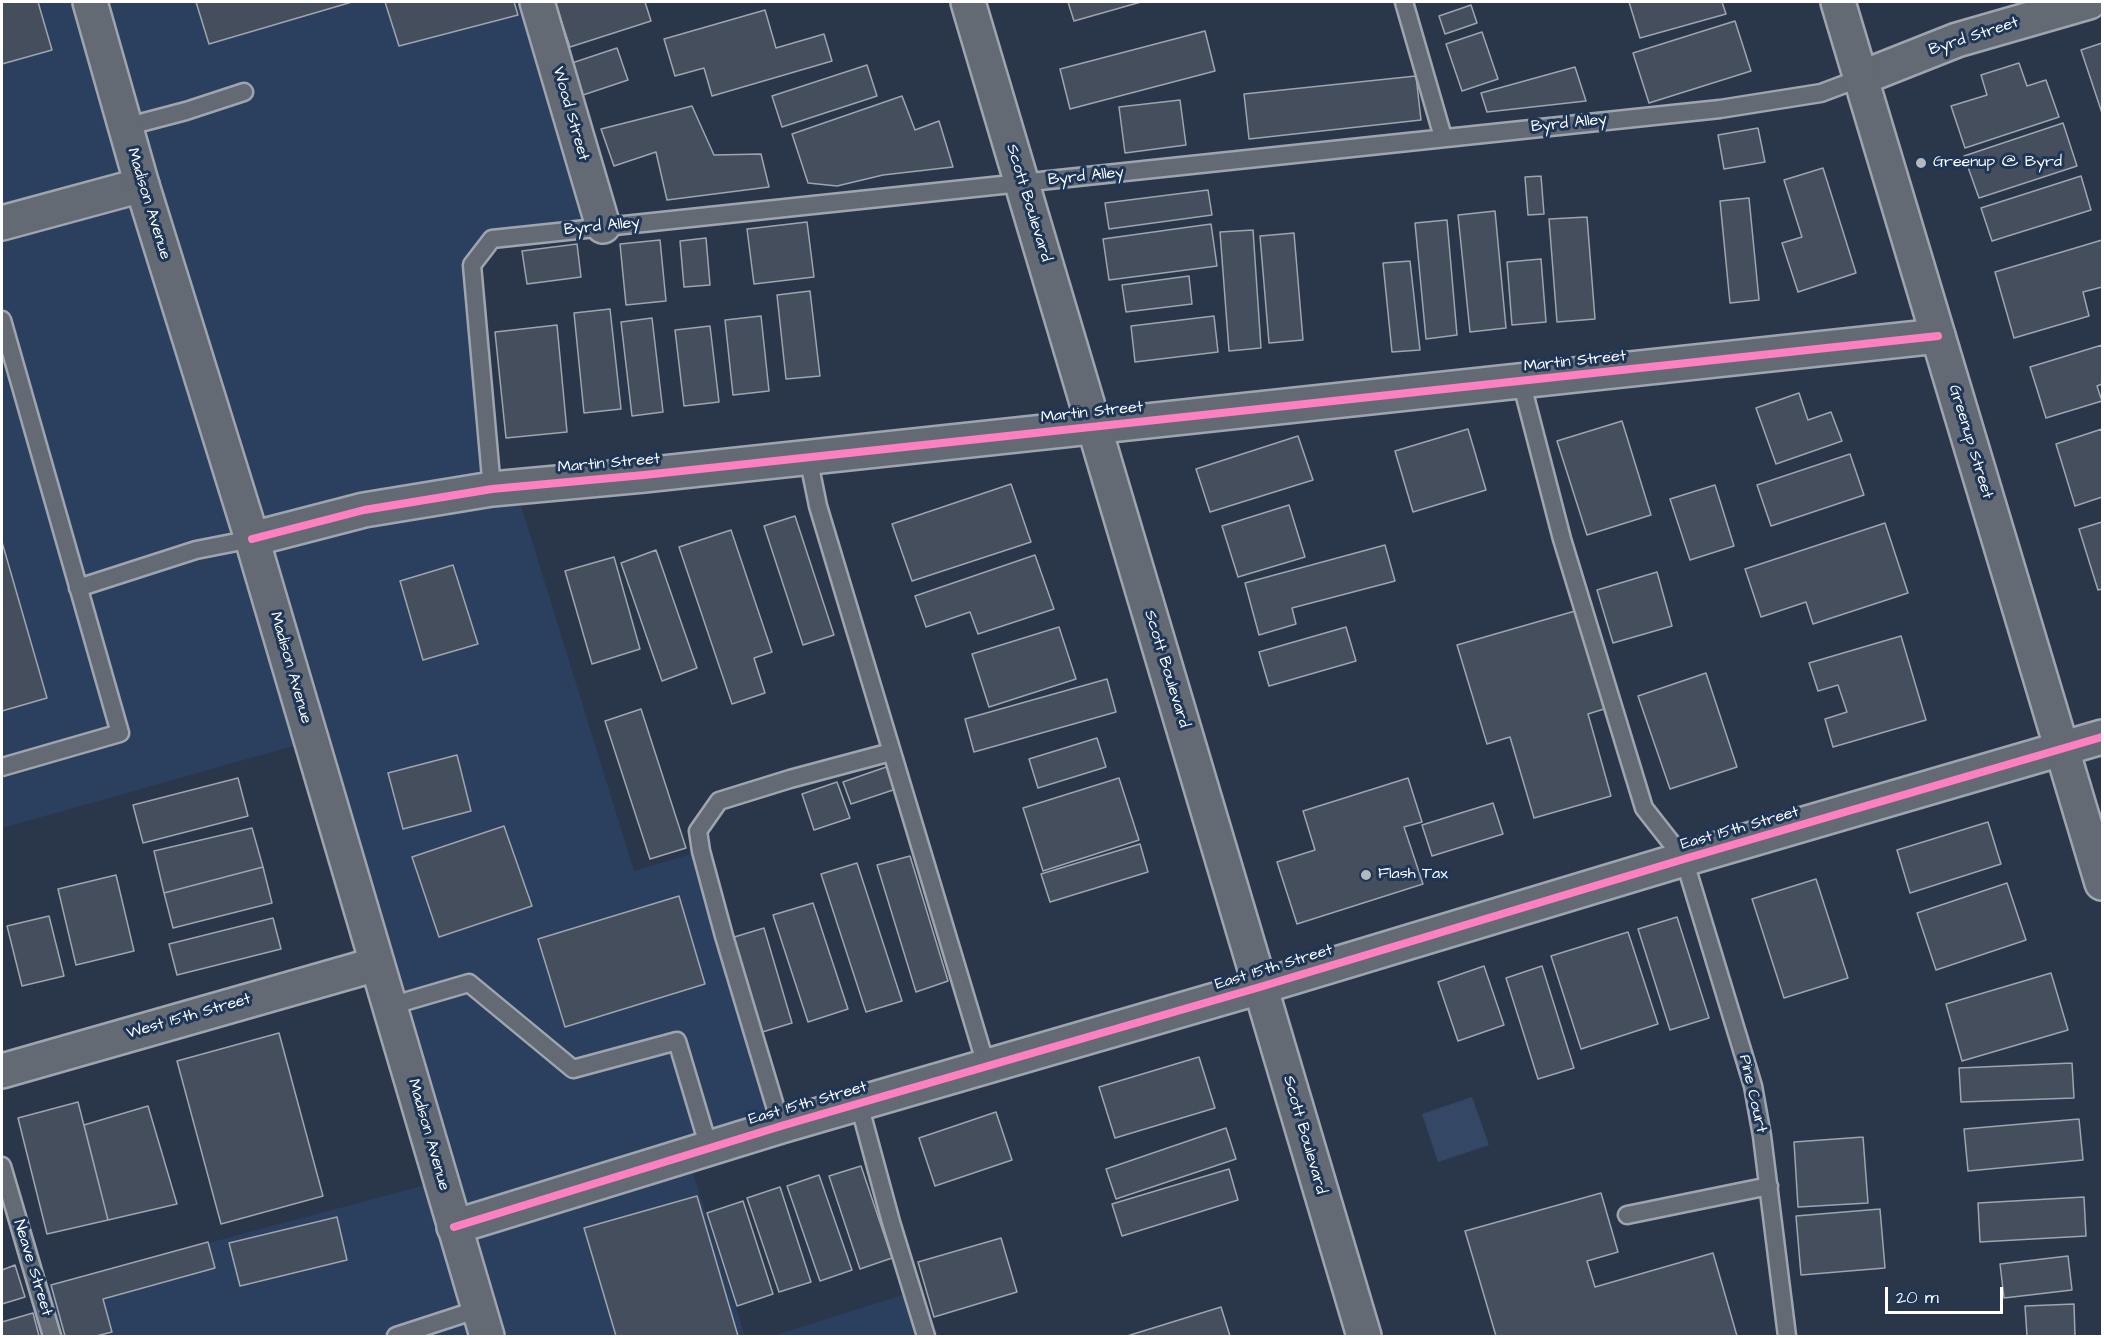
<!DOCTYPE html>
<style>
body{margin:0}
#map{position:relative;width:2104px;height:1338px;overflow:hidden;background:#2a374a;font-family:"Architects Daughter",sans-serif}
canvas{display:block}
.frame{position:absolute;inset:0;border:3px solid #fff;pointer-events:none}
.scale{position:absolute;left:1885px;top:1287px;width:118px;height:27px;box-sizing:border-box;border:3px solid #fff;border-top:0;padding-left:8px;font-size:18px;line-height:21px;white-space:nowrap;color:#fff;-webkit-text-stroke:4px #1d3557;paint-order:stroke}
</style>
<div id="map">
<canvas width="2104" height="1338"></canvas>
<div class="frame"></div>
<div class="scale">20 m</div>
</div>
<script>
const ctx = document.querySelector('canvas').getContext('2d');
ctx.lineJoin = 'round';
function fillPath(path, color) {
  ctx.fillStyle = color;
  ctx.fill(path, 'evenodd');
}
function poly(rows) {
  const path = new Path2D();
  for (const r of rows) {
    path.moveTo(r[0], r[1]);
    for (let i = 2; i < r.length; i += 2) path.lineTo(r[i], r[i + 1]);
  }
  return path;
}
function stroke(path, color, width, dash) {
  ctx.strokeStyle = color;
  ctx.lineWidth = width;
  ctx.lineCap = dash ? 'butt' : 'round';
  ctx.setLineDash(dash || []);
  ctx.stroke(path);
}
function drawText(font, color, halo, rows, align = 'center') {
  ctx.font = font + ' "Architects Daughter",sans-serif';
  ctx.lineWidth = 6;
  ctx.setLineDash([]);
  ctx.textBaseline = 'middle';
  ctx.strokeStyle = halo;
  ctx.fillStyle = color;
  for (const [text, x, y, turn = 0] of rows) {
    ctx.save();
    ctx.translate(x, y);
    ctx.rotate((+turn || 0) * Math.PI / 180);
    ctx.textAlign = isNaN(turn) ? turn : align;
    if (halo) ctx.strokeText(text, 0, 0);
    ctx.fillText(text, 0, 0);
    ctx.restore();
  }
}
const built = poly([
 [2,2,537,2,603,226,492,239,479,255,492,489,515,486,634,871,701,851,781,1126,687,1155,745,1336,2,1336,2,1322,33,1313,51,1285,441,1181,311,741,2,828],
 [912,1292,926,1336,773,1336]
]);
const green = poly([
 [1472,1097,1489,1145,1438,1162,1422,1114]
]);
const building = poly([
 [2,2,38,2,52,50,2,64,2,2],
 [196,2,352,2,209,44,196,2],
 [385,2,514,2,518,15,399,46,385,2],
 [555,2,645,2,651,21,570,47,555,2],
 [1068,2,1141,2,1074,21,1068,2],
 [1629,2,1722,2,1726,14,1640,38,1629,2],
 [1471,5,1477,23,1445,34,1439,16,1471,5],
 [765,10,776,48,824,34,832,61,712,96,704,68,675,76,664,39,765,10],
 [1735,21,1751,71,1649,103,1633,53,1735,21],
 [1205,31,1215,71,1070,109,1060,69,1205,31],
 [1482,32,1498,79,1462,91,1446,44,1482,32],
 [2102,43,2102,113,2081,50,2102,43],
 [617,48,628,80,583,95,572,63,617,48],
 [2019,63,2027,86,2046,80,2059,117,1965,148,1951,106,1987,95,1981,75,2019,63],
 [867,65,877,96,782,127,772,96,867,65],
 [1575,67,1586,101,1487,112,1481,93,1575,67],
 [1416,76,1421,120,1249,139,1244,94,1416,76],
 [902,96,915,130,939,121,953,167,883,175,837,186,808,183,792,134,902,96],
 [1180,100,1186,145,1125,153,1119,107,1180,100],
 [692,106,714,155,761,154,769,187,667,200,656,152,614,166,601,129,692,106],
 [2063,123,2077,166,1979,198,1964,156,2063,123],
 [1758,128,1765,162,1724,169,1718,135,1758,128],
 [1823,168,1856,273,1798,292,1782,243,1802,237,1784,180,1823,168],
 [1541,176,1544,214,1528,215,1525,177,1541,176],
 [2081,176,2091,210,1992,241,1981,208,2081,176],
 [1208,190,1212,215,1109,229,1105,203,1208,190],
 [1749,198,1759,300,1730,303,1720,201,1749,198],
 [1495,211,1506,328,1470,332,1458,215,1495,211],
 [1587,217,1595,319,1557,322,1549,219,1587,217],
 [1447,220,1457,335,1426,339,1415,223,1447,220],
 [807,222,814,277,754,284,747,229,807,222],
 [1211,224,1217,266,1109,280,1103,239,1211,224],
 [1253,230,1261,348,1229,351,1220,232,1253,230],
 [1294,233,1303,340,1269,343,1260,236,1294,233],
 [706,238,710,285,684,287,680,241,706,238],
 [660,240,666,301,626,305,620,244,660,240],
 [2102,240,2102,287,2083,292,2089,316,2014,338,1995,272,2102,240],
 [577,244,581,277,527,284,522,251,577,244],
 [1541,259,1546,322,1512,325,1507,262,1541,259],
 [1410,261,1420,350,1392,352,1383,263,1410,261],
 [1189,276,1192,304,1126,312,1122,285,1189,276],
 [810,291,820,376,786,379,777,295,810,291],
 [610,309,621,409,584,413,574,313,610,309],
 [761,316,769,391,733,395,725,320,761,316],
 [1214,316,1218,352,1135,362,1131,326,1214,316],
 [652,318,663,412,632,416,621,322,652,318],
 [557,325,567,432,506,438,495,332,557,325],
 [710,326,719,402,684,406,675,330,710,326],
 [2102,345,2102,384,2097,386,2102,401,2046,418,2030,367,2102,345],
 [1799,393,1808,420,1831,412,1842,441,1776,464,1756,408,1799,393],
 [1622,421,1651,515,1587,535,1557,441,1622,421],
 [1468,429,1486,490,1413,512,1395,451,1468,429],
 [2102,429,2102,497,2075,506,2056,444,2102,429],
 [1298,436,1313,480,1210,512,1196,469,1298,436],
 [1850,454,1864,495,1771,526,1757,485,1850,454],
 [1011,484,1031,542,912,581,892,524,1011,484],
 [1715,485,1734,546,1690,560,1670,499,1715,485],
 [1289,505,1305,557,1238,577,1222,526,1289,505],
 [795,516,834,635,803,645,764,526,795,516],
 [2102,522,2102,589,2098,590,2079,529,2102,522],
 [1885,523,1908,593,1813,624,1806,602,1761,617,1745,569,1885,523],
 [731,530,772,652,754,658,765,693,732,704,679,547,731,530],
 [2,542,47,698,2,711,2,542],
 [1385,545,1395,581,1292,608,1296,624,1259,635,1245,583,1385,545],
 [656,550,697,668,662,681,621,563,656,550],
 [1035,555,1054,609,978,634,970,612,926,627,915,596,1035,555],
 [614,557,640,649,592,664,565,571,614,557],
 [453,565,478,644,423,660,400,581,453,565],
 [1657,572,1672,626,1613,643,1597,590,1657,572],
 [1575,611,1604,709,1588,714,1611,796,1534,818,1510,737,1487,744,1457,645,1575,611],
 [1059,627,1076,679,989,707,972,654,1059,627],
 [1346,627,1356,661,1269,686,1259,652,1346,627],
 [1901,636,1926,720,1833,747,1825,719,1847,712,1838,685,1818,691,1809,663,1901,636],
 [1706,673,1737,767,1670,789,1638,696,1706,673],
 [1107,679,1116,712,974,752,965,719,1107,679],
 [641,709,686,848,650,859,605,721,641,709],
 [1097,738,1106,767,1038,788,1029,759,1097,738],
 [457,755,471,811,403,829,388,773,457,755],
 [889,766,896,789,851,804,843,782,889,766],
 [238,778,248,816,143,843,133,805,238,778],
 [1119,778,1139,840,1043,871,1023,808,1119,778],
 [1408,778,1422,822,1404,827,1423,884,1297,924,1277,862,1315,850,1303,811,1408,778],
 [837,782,850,818,814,830,802,794,837,782],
 [1493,803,1503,834,1432,856,1422,825,1493,803],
 [1988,822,2001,864,1910,893,1897,850,1988,822],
 [504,826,532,906,439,937,412,857,504,826],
 [252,828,263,867,164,893,154,851,252,828],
 [1140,844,1148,872,1050,902,1041,874,1140,844],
 [910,856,948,981,916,992,877,865,910,856],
 [857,863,902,1001,866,1012,821,874,857,863],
 [263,867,272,903,173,928,164,893,263,867],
 [116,875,134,951,76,965,58,889,116,875],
 [1816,879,1848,978,1784,998,1752,899,1816,879],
 [2007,883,2026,940,1936,970,1917,913,2007,883],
 [679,896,705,984,565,1027,538,939,679,896],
 [813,903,848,1009,808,1022,773,915,813,903],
 [49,916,64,976,22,986,7,926,49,916],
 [1677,917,1709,1018,1670,1030,1638,929,1677,917],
 [273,918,281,949,177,975,169,944,273,918],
 [764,928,792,1023,759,1033,731,938,764,928],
 [1628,932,1658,1024,1581,1049,1551,956,1628,932],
 [1484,966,1504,1025,1458,1041,1438,982,1484,966],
 [1542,966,1574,1068,1538,1079,1506,978,1542,966],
 [2051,973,2068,1030,1962,1061,1946,1004,2051,973],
 [279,1033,323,1196,221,1224,177,1061,279,1033],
 [1199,1057,1215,1108,1115,1138,1099,1087,1199,1057],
 [2072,1063,2074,1098,1961,1102,1959,1068,2072,1063],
 [78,1102,108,1220,47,1234,18,1118,78,1102],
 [148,1106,177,1204,108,1220,84,1125,148,1106],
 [996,1112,1012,1160,935,1186,919,1138,996,1112],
 [2079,1119,2083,1160,1968,1171,1964,1129,2079,1119],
 [1226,1128,1236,1159,1116,1199,1106,1169,1226,1128],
 [1863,1137,1868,1203,1798,1207,1794,1142,1863,1137],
 [861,1166,892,1258,860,1269,829,1176,861,1166],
 [1229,1169,1238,1200,1122,1236,1112,1204,1229,1169],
 [819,1175,852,1270,820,1281,787,1186,819,1175],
 [780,1187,811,1282,779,1292,747,1198,780,1187],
 [1601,1193,1618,1252,1587,1261,1595,1287,1713,1253,1737,1336,1496,1336,1465,1231,1601,1193],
 [697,1196,738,1336,616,1336,584,1228,697,1196],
 [2084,1197,2086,1236,1980,1242,1978,1203,2084,1197],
 [743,1201,773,1294,737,1306,707,1213,743,1201],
 [1880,1209,1885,1268,1801,1275,1796,1216,1880,1209],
 [337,1217,347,1260,240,1286,229,1243,337,1217],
 [1001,1238,1017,1292,934,1317,918,1262,1001,1238],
 [208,1242,215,1268,103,1299,112,1332,96,1336,65,1336,51,1285,208,1242],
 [2068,1256,2072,1290,2004,1298,2000,1264,2068,1256],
 [15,1265,25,1297,2,1304,2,1270,15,1265],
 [2074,1304,2075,1336,2027,1336,2025,1306,2074,1304],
 [1221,1307,1230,1336,1127,1336,1221,1307],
 [33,1313,39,1336,2,1336,2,1322,33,1313]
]);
const service = poly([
 [1404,2,1443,137],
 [125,127,186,111,244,92],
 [2,320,120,733,2,767],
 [1521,381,1562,539,1644,808,1684,859,1753,1086,1762,1136,1787,1336],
 [808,457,818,506,986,1065],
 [492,489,472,265,492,239,1720,109,1821,93,1861,78],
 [78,588,196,550,252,539],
 [390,1006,469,983,573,1069,677,1041,709,1148],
 [859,1104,891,1222,926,1336],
 [781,1126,724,936,701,851,698,831,719,801,790,779,891,752],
 [2,1166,52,1336],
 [1627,1215,1769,1186],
 [396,1336,479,1309]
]);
const minor = poly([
 [537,2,603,226],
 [1861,78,1957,40,2089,2],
 [2,223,142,185],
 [252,539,364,510,492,489,644,475,1938,336],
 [2,1071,377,964],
 [454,1227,781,1126,1260,987]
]);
const tertiary = poly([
 [1260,987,1684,859,2102,737]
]);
const secondary = poly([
 [968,2,1364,1336],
 [1838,2,2102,883]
]);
const primary = poly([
 [90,2,142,185,252,539,487,1336]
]);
const cycleway = poly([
 [252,539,364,510,492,489,644,475,1938,336],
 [454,1227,781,1126,1260,987,1684,859,2102,737]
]);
const markers = [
 [1921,163,6,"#b4b9c0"],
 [1366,875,6,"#b4b9c0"]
];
const streetNames = [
 ["Byrd Street",1974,37,-18],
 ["Wood Street",570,114,74],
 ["Byrd Alley",1569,124,-6],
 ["Byrd Alley",1086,177,-6],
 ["Scott Boulevard",1028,203,73],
 ["Madison Avenue",148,204,73],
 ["Byrd Alley",602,227,-6],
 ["Martin Street",1575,362,-6],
 ["Martin Street",1092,413,-6],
 ["Greenup Street",1970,442,73],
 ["Martin Street",609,464,-5],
 ["Madison Avenue",290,668,74],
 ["Scott Boulevard",1166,669,73],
 ["East 15th Street",1740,829,-16],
 ["East 15th Street",1274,968,-17],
 ["West 15th Street",189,1017,-16],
 ["Pine Court",1752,1094,77],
 ["East 15th Street",808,1104,-16],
 ["Madison Avenue",428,1135,74],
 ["Scott Boulevard",1304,1135,74],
 ["Neave Street",32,1268,73]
];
const poiNames = [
 ["Greenup @ Byrd",1933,163],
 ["Flash Tax",1378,875]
];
fillPath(built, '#2a405e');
fillPath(green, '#344865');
fillPath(building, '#444e5c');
stroke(building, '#9fa5ae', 1.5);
stroke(service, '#9fa5ae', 21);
stroke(minor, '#9fa5ae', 38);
stroke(tertiary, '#9fa5ae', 38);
stroke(secondary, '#9fa5ae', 38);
stroke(primary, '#9fa5ae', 38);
stroke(service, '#636a74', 16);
stroke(minor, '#636a74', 33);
stroke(tertiary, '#636a74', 33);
stroke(secondary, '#636a74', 33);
stroke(primary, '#636a74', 33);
stroke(cycleway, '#ff80c0', 8);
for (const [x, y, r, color] of markers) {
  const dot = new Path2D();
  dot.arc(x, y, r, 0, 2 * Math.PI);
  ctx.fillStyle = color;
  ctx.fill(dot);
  stroke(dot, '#1d3557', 2);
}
drawText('16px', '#fff', '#1d3557', streetNames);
drawText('16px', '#fff', '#1d3557', poiNames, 'left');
</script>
